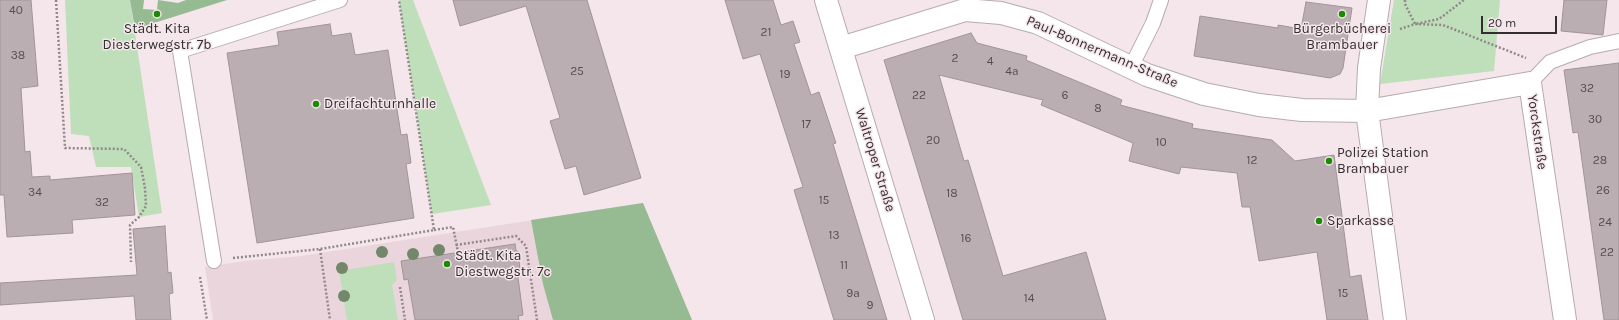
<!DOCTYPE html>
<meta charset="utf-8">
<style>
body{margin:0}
#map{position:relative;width:1619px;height:320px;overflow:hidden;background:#f4e6ea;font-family:Karla,sans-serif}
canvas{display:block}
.scale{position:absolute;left:1481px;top:16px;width:76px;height:18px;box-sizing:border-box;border:2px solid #332e2f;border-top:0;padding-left:5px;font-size:12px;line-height:14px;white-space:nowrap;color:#332e2f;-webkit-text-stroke:3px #f4e6ea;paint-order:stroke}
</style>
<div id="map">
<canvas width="1619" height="320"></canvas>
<div class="scale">20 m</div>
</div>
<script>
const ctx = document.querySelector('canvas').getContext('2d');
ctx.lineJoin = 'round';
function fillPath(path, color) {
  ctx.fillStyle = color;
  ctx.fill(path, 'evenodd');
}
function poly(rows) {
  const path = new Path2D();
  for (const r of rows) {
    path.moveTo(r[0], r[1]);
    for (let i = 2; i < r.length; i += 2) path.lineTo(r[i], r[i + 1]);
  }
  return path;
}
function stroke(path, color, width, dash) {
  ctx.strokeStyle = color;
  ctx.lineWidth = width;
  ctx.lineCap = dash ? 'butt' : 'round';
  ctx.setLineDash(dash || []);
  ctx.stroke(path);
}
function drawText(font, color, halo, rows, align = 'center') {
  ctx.font = font + ' Karla,sans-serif';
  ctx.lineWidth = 3;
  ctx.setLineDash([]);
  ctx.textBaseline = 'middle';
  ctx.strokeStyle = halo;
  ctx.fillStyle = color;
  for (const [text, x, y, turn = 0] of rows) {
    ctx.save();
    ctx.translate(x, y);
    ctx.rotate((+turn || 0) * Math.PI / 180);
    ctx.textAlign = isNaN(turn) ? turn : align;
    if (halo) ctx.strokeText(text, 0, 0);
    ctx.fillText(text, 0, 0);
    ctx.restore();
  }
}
const built = poly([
 [643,203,692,320,213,320,205,267,244,261,301,256]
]);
const green = poly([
 [65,0,130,0,162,213,139,217,131,167,96,167,89,136,71,134],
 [399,0,413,0,491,205,432,214],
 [1394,0,1500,0,1494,71,1380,84],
 [394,262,397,280,392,285,398,320,347,320,339,271]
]);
const forest = poly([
 [130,0,144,0,143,9,157,10,158,0,178,3,186,0,227,0,135,29],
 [643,203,692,320,553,320,543,284,531,220]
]);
const building = poly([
 [0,0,31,0,38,86,21,88,25,152,30,151,32,177,50,176,50,180,132,173,135,215,72,220,73,233,7,237,4,195,0,195,0,0],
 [453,0,587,0,641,178,584,195,576,166,565,169,550,121,560,118,526,6,460,26,453,0],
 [725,0,773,0,781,25,793,21,800,42,794,44,811,95,819,92,836,143,833,144,887,320,834,320,794,190,803,187,760,54,743,59,725,0],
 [1564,0,1607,0,1603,35,1561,31,1564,0],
 [1306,2,1352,8,1343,68,1340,74,1330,78,1194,56,1200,16,1278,28,1278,25,1301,29,1306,2],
 [330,24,332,36,351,33,355,55,388,50,401,135,407,134,411,163,406,164,414,218,257,243,227,53,279,45,277,32,330,24],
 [971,33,977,43,1027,56,1026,60,1122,100,1120,105,1193,124,1192,128,1272,140,1295,161,1334,155,1350,277,1361,275,1368,320,1327,320,1317,252,1259,261,1250,207,1242,207,1237,173,1181,167,1179,174,1129,161,1133,143,1041,105,1043,100,939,75,964,161,968,160,1003,276,1086,252,1106,320,963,320,884,60,971,33],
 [1619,63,1619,320,1604,320,1578,132,1573,133,1564,70,1619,63],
 [165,226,168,273,171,272,173,293,169,294,171,320,136,320,134,296,0,305,0,283,137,275,133,229,165,226],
 [515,244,516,251,518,251,520,270,517,270,523,315,518,316,519,320,415,320,408,279,404,280,401,261,515,244]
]);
const path = poly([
 [56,0,65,148,124,149,141,167,145,188,146,206,139,217,130,225,131,262],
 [1405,0,1405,4,1415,24,1439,19,1464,0],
 [1400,29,1415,24,1443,25,1526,58],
 [434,230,453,227,458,252],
 [456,245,516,236,526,246,537,320],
 [320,249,330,320],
 [233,258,320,249,434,230,399,0],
 [200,277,207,320],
 [400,287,405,320]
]);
const service = poly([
 [1131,67,1153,23,1161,0],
 [1530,83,1550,62,1590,47,1619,41],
 [214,261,180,51,340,0]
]);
const minor = poly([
 [1379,0,1369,68,1367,111,1395,320],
 [841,48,965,10,1001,13,1038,23,1147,75,1204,94,1259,105,1302,110,1367,111,1530,83,1565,320]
]);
const secondary = poly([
 [826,0,923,320]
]);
const trees = [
 [439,250],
 [382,252],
 [413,254],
 [342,268],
 [344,296]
];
const markers = [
 [157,14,4,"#1d8a06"],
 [1342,14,4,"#1d8a06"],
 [316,104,4,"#1d8a06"],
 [1329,161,4,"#1d8a06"],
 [1319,221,4,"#1d8a06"],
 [447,264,4,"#1d8a06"]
];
const numberNames = [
 ["40",16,11],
 ["21",766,33],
 ["38",18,56],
 ["2",955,59],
 ["4",990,62],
 ["25",577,72],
 ["4a",1012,72],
 ["19",785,75],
 ["32",1587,89],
 ["22",919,96],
 ["6",1065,96],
 ["8",1098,109],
 ["30",1595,120],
 ["17",806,125],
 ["20",933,141],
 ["10",1161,143],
 ["12",1252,161],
 ["28",1600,161],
 ["26",1603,191],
 ["34",35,193],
 ["18",952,194],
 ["15",824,201],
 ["32",102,203],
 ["24",1605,223],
 ["13",834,236],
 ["16",966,239],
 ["22",1607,253],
 ["11",844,266],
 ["9a",853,294],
 ["15",1343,294],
 ["14",1029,299],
 ["9",870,306]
];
const poiNames = [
 ["Städt. Kita",157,29,"center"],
 ["Diesterwegstr. 7b",157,45,"center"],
 ["Bürgerbücherei",1342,29,"center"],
 ["Brambauer",1342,45,"center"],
 ["Dreifachturnhalle",324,104],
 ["Polizei Station",1337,153],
 ["Brambauer",1337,169],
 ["Sparkasse",1327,221],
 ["Städt. Kita",455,256],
 ["Diestwegstr. 7c",455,272]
];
const streetNames = [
 ["Paul-Bonnermann-Straße",1102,52,23],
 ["Yorckstraße",1537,132,82],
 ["Waltroper Straße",875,160,73]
];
fillPath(built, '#ebd5dc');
fillPath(green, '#bfdfba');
fillPath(forest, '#96ba91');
fillPath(building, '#bbaeb2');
stroke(building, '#a19498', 1);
stroke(service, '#b8abae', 16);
stroke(minor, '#b8abae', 24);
stroke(secondary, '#b8abae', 24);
stroke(path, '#91888a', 2.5, [2, 2]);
stroke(service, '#fff', 14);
stroke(minor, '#fff', 22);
stroke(secondary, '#fff', 22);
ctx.fillStyle = '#73886a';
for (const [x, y] of trees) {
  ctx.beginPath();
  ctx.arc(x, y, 6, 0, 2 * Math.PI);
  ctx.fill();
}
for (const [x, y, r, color] of markers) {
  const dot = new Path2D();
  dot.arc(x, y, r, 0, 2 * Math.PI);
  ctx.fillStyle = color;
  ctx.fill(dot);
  stroke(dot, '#f4e6ea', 1.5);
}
drawText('12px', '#554e50', null, numberNames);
drawText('14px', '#332e2f', '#f4e6ea', poiNames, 'left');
drawText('14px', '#332e2f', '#f4e6ea', streetNames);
</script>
